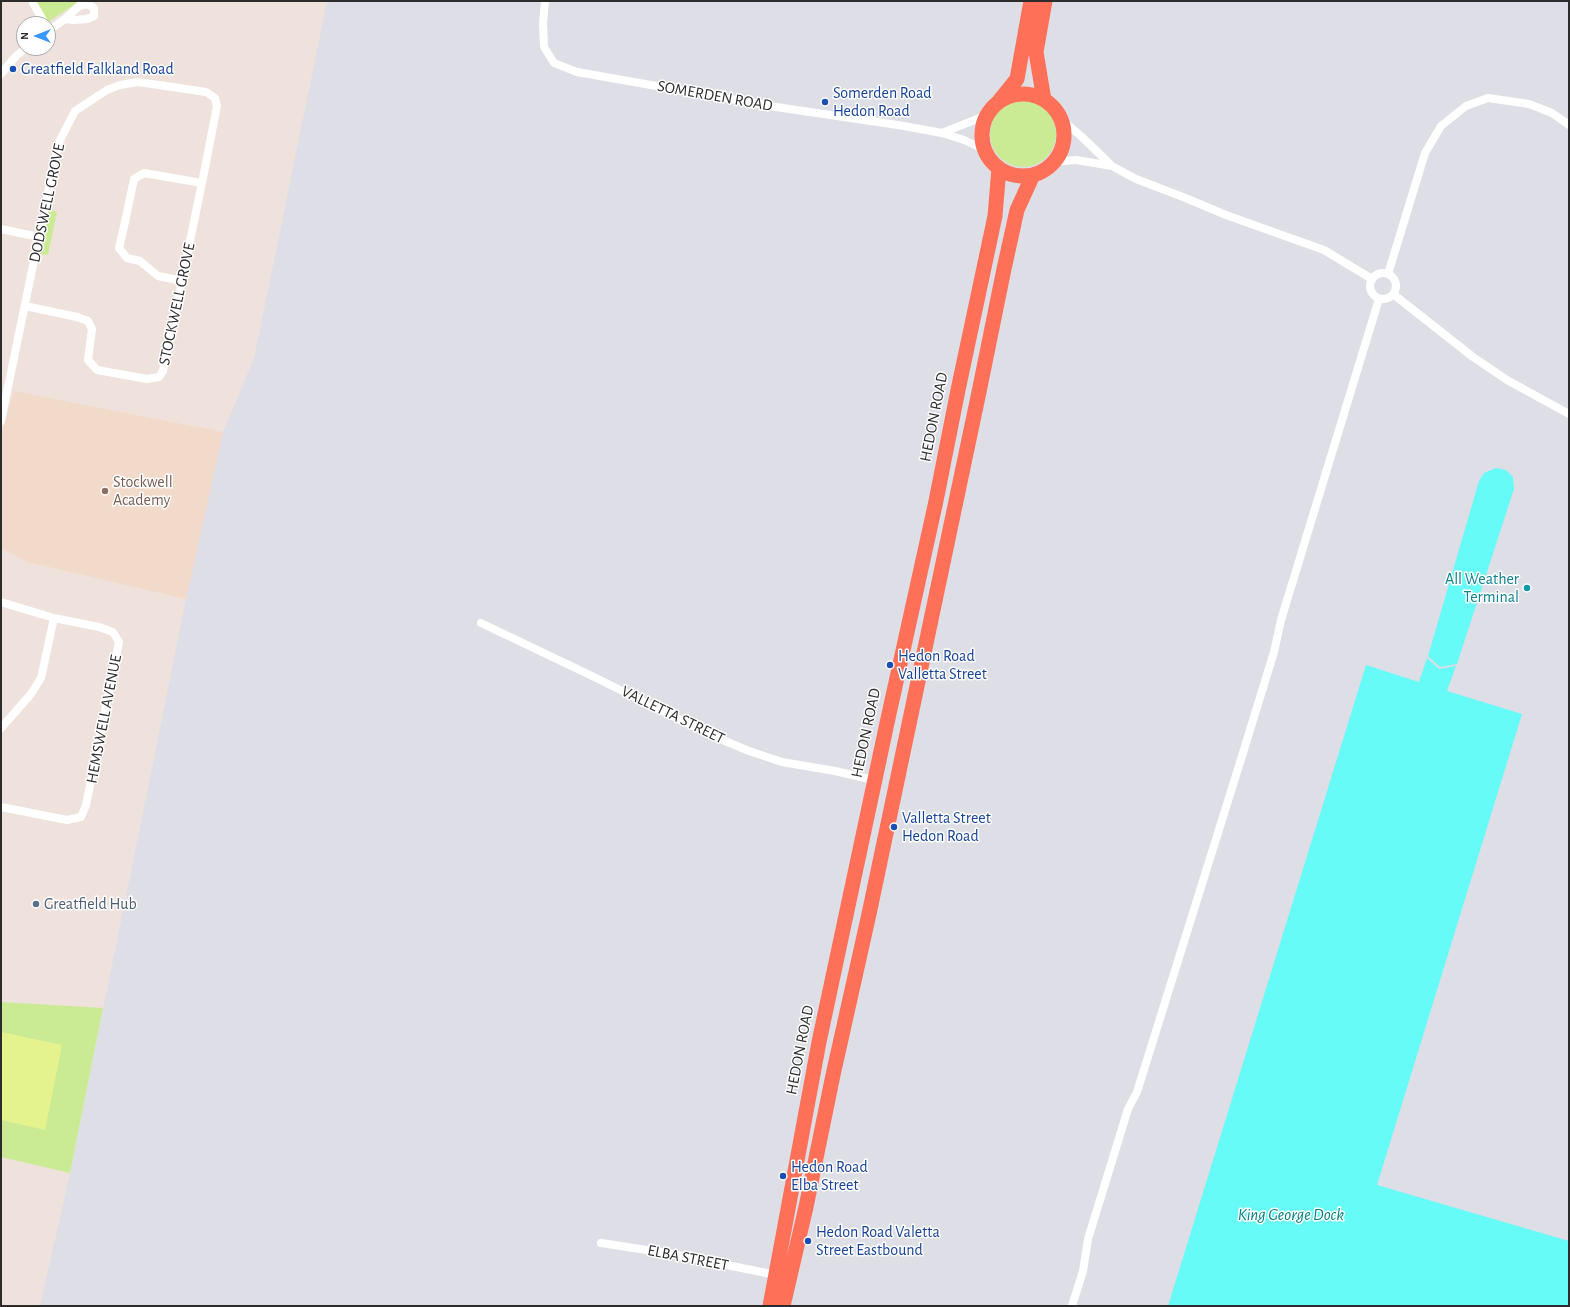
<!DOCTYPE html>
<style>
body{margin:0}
#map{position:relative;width:1570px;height:1307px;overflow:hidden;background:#efe2dd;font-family:"Alegreya Sans",sans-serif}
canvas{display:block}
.frame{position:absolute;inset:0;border:2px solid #2c2c2c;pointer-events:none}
.north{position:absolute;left:16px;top:16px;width:40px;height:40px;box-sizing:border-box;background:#fff;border:1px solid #ababab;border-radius:50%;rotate:270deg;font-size:11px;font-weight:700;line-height:16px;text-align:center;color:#2c2c2c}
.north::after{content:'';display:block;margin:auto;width:14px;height:18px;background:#3a97ff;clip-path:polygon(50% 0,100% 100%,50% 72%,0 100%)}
</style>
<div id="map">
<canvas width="1570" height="1307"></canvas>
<div class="frame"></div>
<div class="north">N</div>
</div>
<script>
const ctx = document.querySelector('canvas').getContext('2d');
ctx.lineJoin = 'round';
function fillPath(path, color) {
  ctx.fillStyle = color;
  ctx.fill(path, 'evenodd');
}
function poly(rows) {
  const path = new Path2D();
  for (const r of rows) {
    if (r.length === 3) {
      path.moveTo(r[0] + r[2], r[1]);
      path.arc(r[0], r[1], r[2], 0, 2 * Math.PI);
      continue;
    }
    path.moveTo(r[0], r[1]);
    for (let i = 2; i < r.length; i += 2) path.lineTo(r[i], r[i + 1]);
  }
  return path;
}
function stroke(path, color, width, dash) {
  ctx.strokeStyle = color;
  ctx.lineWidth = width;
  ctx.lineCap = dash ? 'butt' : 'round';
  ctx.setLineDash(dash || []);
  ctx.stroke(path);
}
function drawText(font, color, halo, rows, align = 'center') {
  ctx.font = font + ' "Alegreya Sans",sans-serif';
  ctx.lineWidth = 3;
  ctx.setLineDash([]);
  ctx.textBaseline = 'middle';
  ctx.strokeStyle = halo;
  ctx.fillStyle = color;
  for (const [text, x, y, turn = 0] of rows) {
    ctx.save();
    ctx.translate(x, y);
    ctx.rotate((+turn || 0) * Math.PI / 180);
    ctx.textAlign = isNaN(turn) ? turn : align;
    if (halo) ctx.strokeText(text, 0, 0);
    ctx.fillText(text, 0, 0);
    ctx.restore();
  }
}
const industrial = poly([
 [327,1,1569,1,1569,1306,40,1306,70,1173,186,599,223,432,254,358]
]);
const education = poly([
 [14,391,223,432,186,599,27,562,1,548,1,435]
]);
const green = poly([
 [36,1,80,1,48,22],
 [1023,134,33],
 [49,210,57,212,48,255,40,254],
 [1,1002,103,1008,70,1173,1,1157]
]);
const pitch = poly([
 [1,1032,62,1045,45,1130,1,1120]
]);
const water = poly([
 [1496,468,1506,470,1513,477,1514,489,1457,664,1440,667,1428,656,1479,481,1484,473],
 [1427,658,1439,669,1456,666,1447,691,1522,714,1377,1185,1569,1241,1569,1306,1168,1306,1366,665,1419,682]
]);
const street = poly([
 [32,1,45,24],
 [545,1,543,24,544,47,554,63,577,72,776,107,898,125,942,133,964,140,985,150],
 [48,31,65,19,79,6,87,4,94,8,94,16,87,19,74,20,65,19],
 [1,74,16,56,26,48],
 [1060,118,1082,137,1112,166],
 [942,133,987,115],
 [1053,162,1076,160,1112,166,1136,179,1183,197,1226,215,1324,250,1372,279],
 [1,229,39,237],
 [1383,286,13],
 [1388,274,1425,153,1441,126,1466,106,1488,98,1529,104,1552,113,1569,125],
 [182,281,158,276,140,261,127,258,119,248,125,222,134,179,144,173,202,183],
 [1393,294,1473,357,1507,380,1569,414],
 [1,421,58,144,75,111,107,90,120,85,138,82,206,92,215,98,217,106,202,183,163,371,159,377,147,379,97,370,88,360,92,329,88,321,77,317,25,306],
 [1,602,54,618,99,627,113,632,119,642,86,805,81,817,67,820,1,807],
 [481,623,590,675,713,736,749,751,782,762,835,771,874,780],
 [1,728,31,694,41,678,54,618],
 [601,1243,673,1254,776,1275],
 [1072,1306,1083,1271,1088,1239,1128,1109,1137,1092,1242,756,1274,652,1281,620,1379,299]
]);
const highway = poly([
 [1023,135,41],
 [1000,100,1017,79,1031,1],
 [1044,100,1036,52,1045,1],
 [770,1306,819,1042,887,723,936,501,958,390,995,216,999,168],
 [783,1306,806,1207,833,1075,869,914,979,392,1004,269,1017,210,1033,175]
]);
const markers = [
 [13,69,4,"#1a4fb4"],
 [825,102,4,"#1a4fb4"],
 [105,491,4,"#8d6e63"],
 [1527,588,4,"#0f9aa8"],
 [890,665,4,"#1a4fb4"],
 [894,827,4,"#1a4fb4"],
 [36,904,4,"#5c6f8a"],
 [783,1176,4,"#1a4fb4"],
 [808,1241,4,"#1a4fb4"]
];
const transitNames = [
 ["Greatfield Falkland Road",21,69],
 ["Somerden Road",833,93],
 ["Hedon Road",833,111],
 ["Hedon Road",898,656],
 ["Valletta Street",898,674],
 ["Valletta Street",902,818],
 ["Hedon Road",902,836],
 ["Hedon Road",791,1167],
 ["Elba Street",791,1185],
 ["Hedon Road Valetta",816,1232],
 ["Street Eastbound",816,1250]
];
const streetNames = [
 ["SOMERDEN ROAD",715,96,10],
 ["DODSWELL GROVE",47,203,-78],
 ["STOCKWELL GROVE",177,304,-78],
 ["HEDON ROAD",934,417,-79],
 ["VALLETTA STREET",673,715,26],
 ["HEMSWELL AVENUE",104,719,-79],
 ["HEDON ROAD",866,733,-78],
 ["HEDON ROAD",800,1050,-79],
 ["ELBA STREET",688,1258,11]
];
const educationNames = [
 ["Stockwell",113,482],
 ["Academy",113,500]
];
const cultureNames = [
 ["All Weather",1519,579],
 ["Terminal",1519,597]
];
const serviceNames = [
 ["Greatfield Hub",44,904]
];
const waterNames = [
 ["King George Dock",1291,1215]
];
fillPath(industrial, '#dedee7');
fillPath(education, '#f2dacb');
fillPath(green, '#caeb94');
fillPath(pitch, '#e5f38f');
fillPath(water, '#66fbf7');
stroke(street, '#fff', 8);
stroke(highway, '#ff7058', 15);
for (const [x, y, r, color] of markers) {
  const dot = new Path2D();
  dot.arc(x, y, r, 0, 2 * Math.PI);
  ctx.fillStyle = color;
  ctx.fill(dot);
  stroke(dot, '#fff', 1.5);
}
drawText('16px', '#164399', '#fff', transitNames, 'left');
drawText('16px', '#2c2c2c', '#fff', streetNames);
drawText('16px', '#785e54', '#fff', educationNames, 'left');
drawText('16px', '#0d838f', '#fff', cultureNames, 'right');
drawText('16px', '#4e5e75', '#fff', serviceNames, 'left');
drawText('italic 17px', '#047e85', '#fff', waterNames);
</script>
